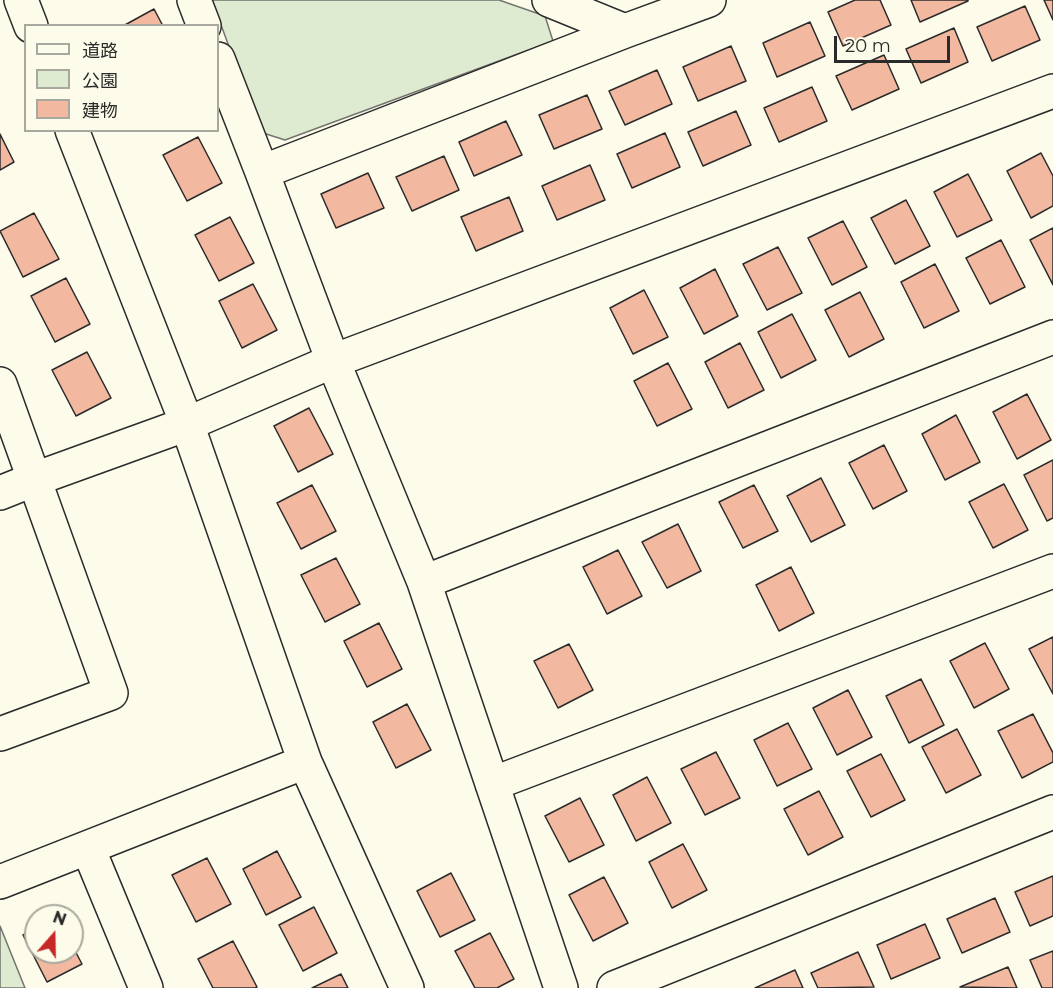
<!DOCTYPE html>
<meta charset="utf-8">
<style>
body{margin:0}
#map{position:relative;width:1053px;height:988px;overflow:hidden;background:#fdfbea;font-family:Montserrat,"Noto Sans JP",sans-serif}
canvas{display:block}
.legend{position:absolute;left:24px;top:24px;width:195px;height:108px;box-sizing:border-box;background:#fdfbea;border:2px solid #a9a89e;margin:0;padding:8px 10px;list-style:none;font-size:18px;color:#2b2b2b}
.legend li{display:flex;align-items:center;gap:12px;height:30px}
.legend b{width:30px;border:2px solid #a9a89e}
.north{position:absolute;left:24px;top:904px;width:60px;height:60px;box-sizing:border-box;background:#fdfbea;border:2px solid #a9a89e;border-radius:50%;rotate:20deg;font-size:16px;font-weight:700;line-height:24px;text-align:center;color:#2b2b2b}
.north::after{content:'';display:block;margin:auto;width:21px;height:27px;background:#c62828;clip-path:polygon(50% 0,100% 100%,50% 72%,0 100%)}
.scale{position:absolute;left:834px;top:36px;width:116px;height:27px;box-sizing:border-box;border:3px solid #2b2b2b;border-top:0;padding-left:8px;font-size:18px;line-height:21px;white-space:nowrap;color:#2b2b2b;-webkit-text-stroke:4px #fdfbea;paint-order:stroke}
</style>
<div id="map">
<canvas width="1053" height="988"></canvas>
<ul class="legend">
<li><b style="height:8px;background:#fdfbea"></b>道路</li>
<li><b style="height:16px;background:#deebd1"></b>公園</li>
<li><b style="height:16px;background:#f2b8a0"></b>建物</li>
</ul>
<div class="north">N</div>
<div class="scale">20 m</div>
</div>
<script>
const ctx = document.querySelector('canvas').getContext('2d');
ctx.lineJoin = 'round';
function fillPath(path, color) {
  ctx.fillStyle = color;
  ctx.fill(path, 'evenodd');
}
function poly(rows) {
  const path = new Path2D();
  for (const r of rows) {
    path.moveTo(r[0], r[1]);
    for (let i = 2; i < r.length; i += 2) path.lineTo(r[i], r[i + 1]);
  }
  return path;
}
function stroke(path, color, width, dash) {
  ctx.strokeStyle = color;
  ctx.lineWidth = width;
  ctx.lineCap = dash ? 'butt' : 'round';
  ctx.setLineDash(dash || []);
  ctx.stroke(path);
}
const green = poly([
 [212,0,499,0,545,16,553,41,285,140,260,132,212,0],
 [0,926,25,988,0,988,0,926]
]);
const building = poly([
 [855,0,880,0,891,25,843,46,828,12,855,0],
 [911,0,968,0,968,1,920,22,911,0],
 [1044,0,1053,0,1053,20,1044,0],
 [1025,6,1040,40,992,61,977,27,1025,6],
 [154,9,163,26,123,26,154,9],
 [810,22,825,56,777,77,763,43,810,22],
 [954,28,968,62,921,83,906,49,954,28],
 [731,46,746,81,698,101,683,67,731,46],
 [884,55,899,89,852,110,836,76,884,55],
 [657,70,672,104,625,125,609,91,657,70],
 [812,87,827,121,779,142,764,108,812,87],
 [587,95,602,129,554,149,539,115,587,95],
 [736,111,751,145,703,166,688,132,736,111],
 [506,121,522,155,474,176,459,142,506,121],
 [665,133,680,167,632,188,617,154,665,133],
 [0,134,14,162,0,170,0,134],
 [198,137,222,183,187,201,163,155,198,137],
 [1041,153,1053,176,1053,206,1031,218,1007,171,1041,153],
 [444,156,459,190,412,211,396,177,444,156],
 [590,165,605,200,557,220,542,186,590,165],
 [368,173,384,208,336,228,321,194,368,173],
 [968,174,992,220,957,237,934,192,968,174],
 [509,197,523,231,476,251,461,217,509,197],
 [906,200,930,246,895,264,871,218,906,200],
 [34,213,59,259,23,277,0,231,34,213],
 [230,217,254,263,219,281,195,235,230,217],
 [843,221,867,267,832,285,808,238,843,221],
 [1053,228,1053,285,1030,240,1053,228],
 [1001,240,1025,287,990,304,966,258,1001,240],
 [778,247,802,293,767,310,743,264,778,247],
 [935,264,959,311,924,328,901,282,935,264],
 [715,269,738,316,704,334,680,288,715,269],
 [66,278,90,324,55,342,31,296,66,278],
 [253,284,277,330,242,348,219,301,253,284],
 [644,290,668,337,633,354,610,308,644,290],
 [860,292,884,339,849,357,825,310,860,292],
 [792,314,816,360,781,378,758,332,792,314],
 [740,343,764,390,728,408,705,362,740,343],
 [87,352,111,398,76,416,52,370,87,352],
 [668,363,692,409,657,426,634,381,668,363],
 [1027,394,1051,440,1017,459,993,412,1027,394],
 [309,408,333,454,298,472,274,426,309,408],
 [956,415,980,462,945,480,922,434,956,415],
 [884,445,907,491,873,509,849,463,884,445],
 [1053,460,1053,518,1047,521,1024,475,1053,460],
 [821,478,845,525,811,542,787,496,821,478],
 [1004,484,1028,530,993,548,969,502,1004,484],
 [312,485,336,531,301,549,277,503,312,485],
 [754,485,778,531,743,548,719,502,754,485],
 [678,524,701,571,667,588,642,542,678,524],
 [618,550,642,596,607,614,583,567,618,550],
 [336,558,360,604,325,622,301,575,336,558],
 [791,567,814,613,779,631,756,585,791,567],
 [379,623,402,669,367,687,344,641,379,623],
 [1053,637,1053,694,1029,649,1053,637],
 [985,643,1009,689,974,708,950,661,985,643],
 [569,644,593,690,558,708,534,661,569,644],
 [921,679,944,725,909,743,886,696,921,679],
 [848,690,872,737,837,755,813,708,848,690],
 [407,704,431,750,396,768,373,722,407,704],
 [1033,714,1053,753,1053,762,1022,778,998,731,1033,714],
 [788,723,812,769,777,786,754,740,788,723],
 [957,729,981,775,946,793,922,747,957,729],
 [716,752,740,798,705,815,681,769,716,752],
 [881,754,905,800,871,817,847,771,881,754],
 [647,777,671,823,636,841,613,795,647,777],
 [819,791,843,837,808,855,784,809,819,791],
 [580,798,604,845,569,862,545,816,580,798],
 [683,844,707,890,672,908,649,862,683,844],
 [277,851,301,897,266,915,243,869,277,851],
 [207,858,231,904,196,922,172,875,207,858],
 [451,873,475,920,440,937,417,891,451,873],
 [1053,876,1053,916,1030,926,1015,892,1053,876],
 [604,877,628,923,593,941,569,895,604,877],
 [995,898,1010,932,962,953,947,919,995,898],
 [314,907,337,953,303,971,279,925,314,907],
 [925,924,940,958,891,979,877,945,925,924],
 [36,929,36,952,72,952,72,945,82,964,47,982,23,935,36,929],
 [490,933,514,979,497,988,475,988,455,951,490,933],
 [233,941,257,987,255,988,213,988,198,959,233,941],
 [1053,951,1053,988,1042,988,1030,960,1053,951],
 [858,952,874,987,818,988,811,973,858,952],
 [1008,967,1017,988,960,987,1008,967],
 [795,970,803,988,755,988,795,970],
 [341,974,348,988,312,988,341,974]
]);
const minor = poly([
 [21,0,31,26],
 [194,0,204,26],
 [549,0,625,31],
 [218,59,262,172,333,361,424,582,561,988],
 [72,130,187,424,305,762,407,988],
 [262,172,625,31,709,0],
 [0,384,111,693,0,734],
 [0,493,35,479,187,424,333,361,1053,91],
 [424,582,1053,337],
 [492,784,1053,571],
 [88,848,146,988],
 [0,882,305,762],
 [614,988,1053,812]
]);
fillPath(green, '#deebd1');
stroke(green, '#74746e', 1.5);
fillPath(building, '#f2b8a0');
stroke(building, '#2b2b2b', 1.5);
stroke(minor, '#2b2b2b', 36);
stroke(minor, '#fdfbea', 33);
</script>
